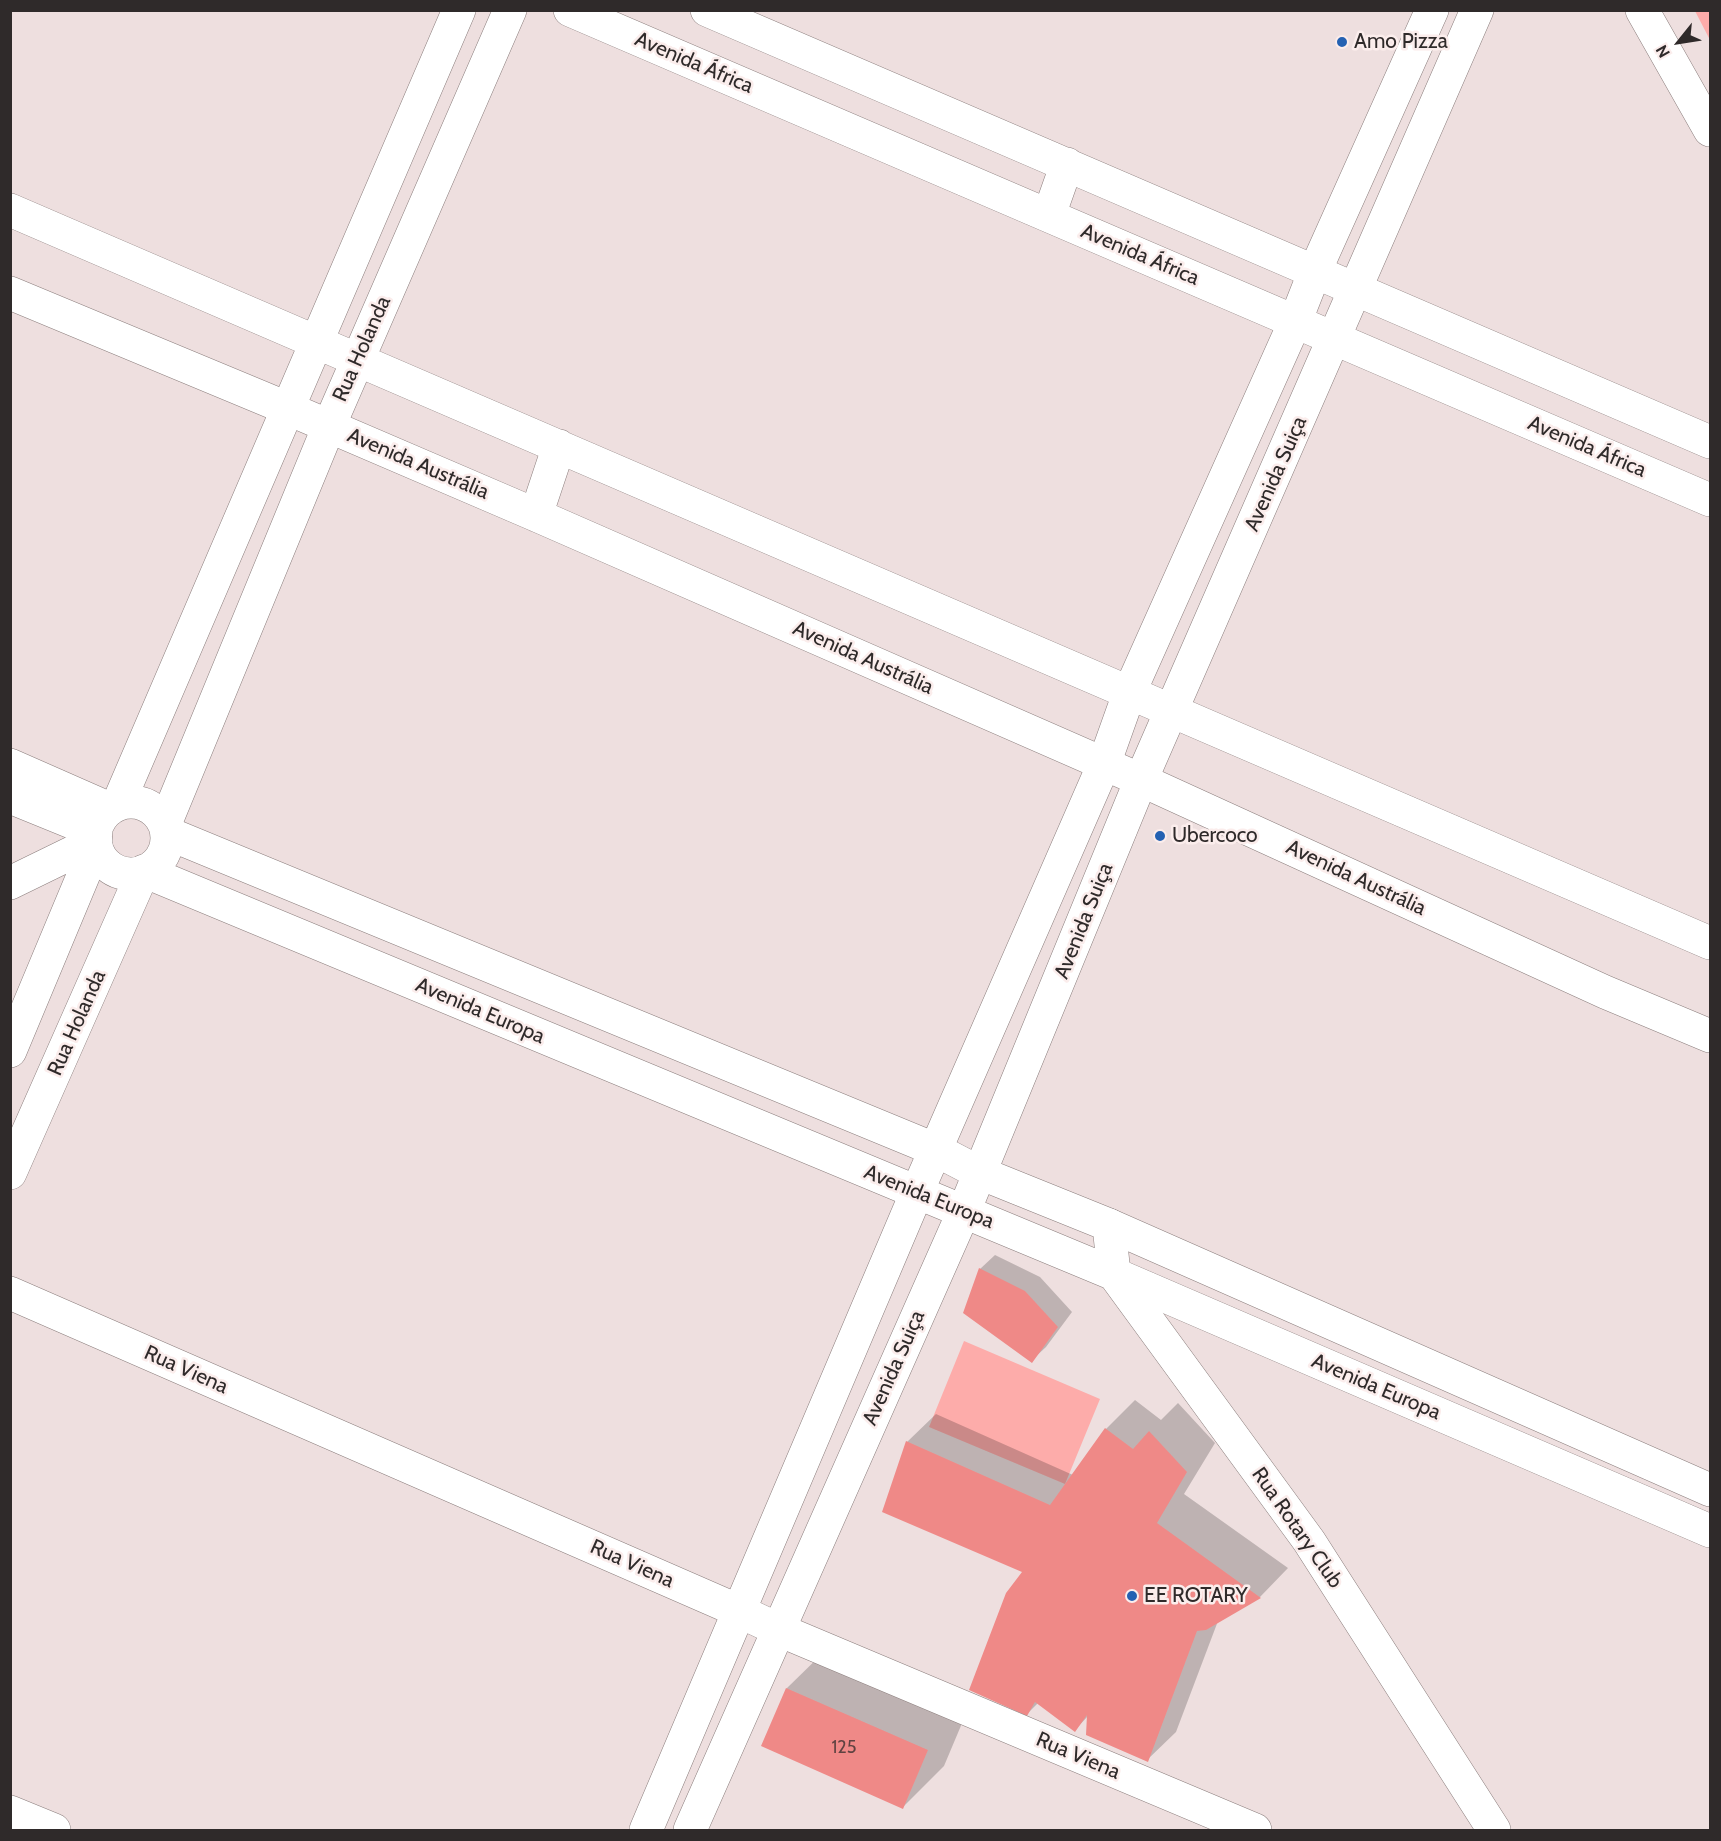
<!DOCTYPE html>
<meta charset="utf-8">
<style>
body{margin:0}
#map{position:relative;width:1721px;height:1841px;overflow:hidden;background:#eedfdf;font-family:Cabin,sans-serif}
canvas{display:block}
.frame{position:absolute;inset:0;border:12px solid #2f2a2a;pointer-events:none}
.north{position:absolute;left:1649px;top:12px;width:60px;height:60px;-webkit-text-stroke:4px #fbedec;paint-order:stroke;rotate:240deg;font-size:16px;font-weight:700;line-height:24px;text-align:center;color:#2f2a2a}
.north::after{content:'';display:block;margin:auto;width:21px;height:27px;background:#2f2a2a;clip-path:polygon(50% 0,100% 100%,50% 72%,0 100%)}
</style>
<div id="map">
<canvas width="1721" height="1841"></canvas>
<div class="frame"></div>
<div class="north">N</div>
</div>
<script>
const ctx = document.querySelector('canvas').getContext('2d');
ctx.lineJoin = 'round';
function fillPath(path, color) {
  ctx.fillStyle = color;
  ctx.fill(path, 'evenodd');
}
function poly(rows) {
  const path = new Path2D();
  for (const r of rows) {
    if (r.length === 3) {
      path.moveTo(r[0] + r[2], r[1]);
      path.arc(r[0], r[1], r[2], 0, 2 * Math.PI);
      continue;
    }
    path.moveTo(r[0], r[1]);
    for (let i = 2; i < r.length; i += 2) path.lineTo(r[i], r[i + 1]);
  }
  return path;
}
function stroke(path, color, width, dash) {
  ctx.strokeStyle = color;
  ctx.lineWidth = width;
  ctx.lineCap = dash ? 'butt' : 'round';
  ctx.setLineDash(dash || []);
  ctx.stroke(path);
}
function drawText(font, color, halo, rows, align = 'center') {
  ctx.font = font + ' Cabin,sans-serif';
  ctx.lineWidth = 5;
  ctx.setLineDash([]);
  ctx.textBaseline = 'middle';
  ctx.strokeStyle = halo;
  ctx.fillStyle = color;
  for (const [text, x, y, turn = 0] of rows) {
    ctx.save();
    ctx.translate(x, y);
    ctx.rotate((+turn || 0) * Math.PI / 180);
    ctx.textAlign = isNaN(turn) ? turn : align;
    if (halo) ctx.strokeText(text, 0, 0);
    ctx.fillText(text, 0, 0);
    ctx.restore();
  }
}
const green = poly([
 [1695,11,1710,11,1710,40],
 [964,1341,1100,1399,1065,1484,929,1427]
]);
const shadow = poly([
 [995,1255,1040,1277,1072,1312,1046,1347,1031,1361,980,1269],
 [1135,1400,1161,1420,1178,1403,1215,1443,1184,1494,1288,1568,1260,1597,1218,1621,1176,1732,1147,1760,1088,1716,1075,1730,1038,1703,1027,1714,1025,1572,907,1442,936,1414,1073,1475,1106,1429],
 [828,1648,968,1709,944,1766,903,1807,763,1745,787,1688]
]);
const building = poly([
 [979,1268,1025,1291,1058,1327,1032,1363,963,1313],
 [1105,1428,1133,1449,1149,1431,1187,1472,1157,1523,1261,1598,1206,1630,1197,1631,1148,1762,1086,1735,1087,1715,1075,1732,1035,1702,1027,1716,969,1690,1006,1593,1022,1572,882,1512,906,1441,1050,1505],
 [786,1688,928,1750,903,1809,761,1746]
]);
const minor = poly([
 [570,10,1710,500],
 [707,10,1710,442],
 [1642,10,1710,130],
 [10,210,1710,943],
 [1049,215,1067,164],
 [10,293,289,409,536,515,1141,780,1605,992,1710,1036],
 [536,515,559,446],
 [118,804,459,10],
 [165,824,329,426,510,10],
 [10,883,96,841],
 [10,1051,96,845],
 [10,1173,143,872],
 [1109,1225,1710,1490],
 [1114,1274,1710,1531],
 [10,1293,739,1611,777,1629,1255,1830],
 [10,1812,54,1830],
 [646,1830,917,1192],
 [690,1830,964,1211]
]);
const major = poly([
 [10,765,110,809],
 [10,797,96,832],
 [131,838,36],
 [167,833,934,1149,980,1173,1109,1225,1114,1274,1309,1541,1494,1830],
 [144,871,1114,1274],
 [917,1192,1104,764,1130,691,1295,322,1315,271,1432,10],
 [964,1211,1141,780,1477,10]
]);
const markers = [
 [1342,42,6,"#2461b2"],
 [1160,836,6,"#2461b2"],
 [1132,1596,6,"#2461b2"]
];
const numberNames = [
 ["125",844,1748]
];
const poiNames = [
 ["Amo Pizza",1354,42],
 ["Ubercoco",1172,836],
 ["EE ROTARY",1144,1596]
];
const streetNames = [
 ["Avenida África",694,63,23],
 ["Avenida África",1140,255,23],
 ["Rua Holanda",362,349,-66],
 ["Avenida África",1587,447,23],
 ["Avenida Austrália",418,464,23],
 ["Avenida Suiça",1276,474,-66],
 ["Avenida Austrália",863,658,24],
 ["Avenida Austrália",1356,878,25],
 ["Avenida Suiça",1084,921,-68],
 ["Avenida Europa",480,1011,23],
 ["Rua Holanda",77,1023,-66],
 ["Avenida Europa",929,1197,22],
 ["Avenida Suiça",894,1368,-66],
 ["Rua Viena",186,1370,24],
 ["Avenida Europa",1376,1387,23],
 ["Rua Rotary Club",1297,1528,55],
 ["Rua Viena",632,1564,24],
 ["Rua Viena",1078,1756,23]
];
fillPath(green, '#fdacaa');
fillPath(shadow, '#0003');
fillPath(building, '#ef8987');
stroke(minor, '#8b7e7d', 34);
stroke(major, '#8b7e7d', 34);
stroke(minor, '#fff', 33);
stroke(major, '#fff', 33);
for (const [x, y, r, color] of markers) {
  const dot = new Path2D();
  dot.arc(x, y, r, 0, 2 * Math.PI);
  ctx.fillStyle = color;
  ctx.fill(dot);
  stroke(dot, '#fbedec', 2);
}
drawText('18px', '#5f4241', null, numberNames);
drawText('21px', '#2f2a2a', '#fbedec', poiNames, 'left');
drawText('21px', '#2f2a2a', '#fbedec', streetNames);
</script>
